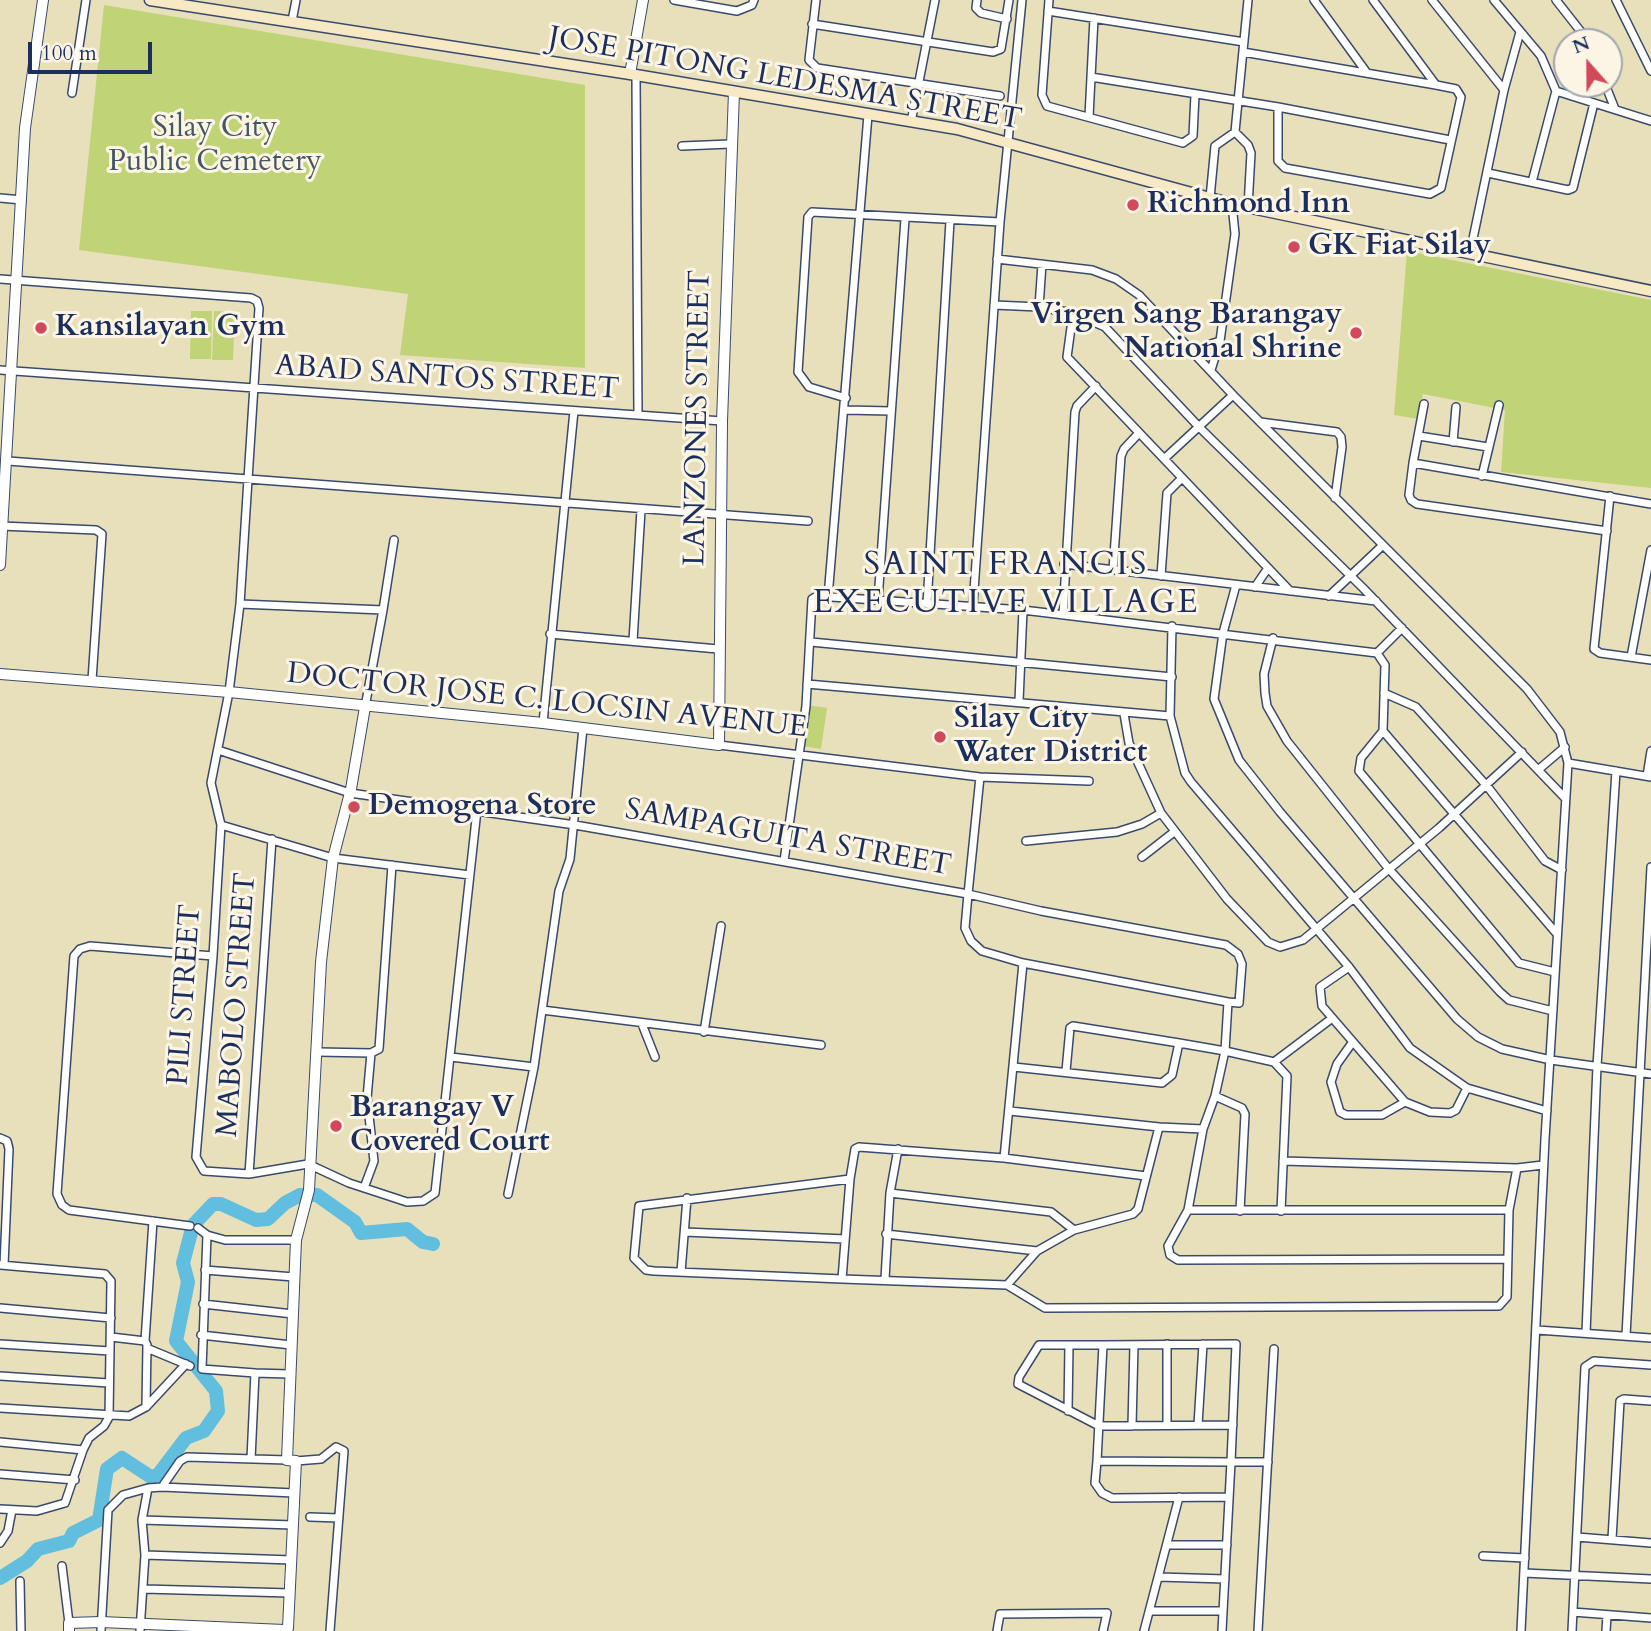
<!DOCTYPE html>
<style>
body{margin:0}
#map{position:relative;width:1651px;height:1631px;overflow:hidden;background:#e8e0bb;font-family:Cardo,serif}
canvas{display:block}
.north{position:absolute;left:1553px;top:28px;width:70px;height:70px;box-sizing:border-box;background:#fcf5e5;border:2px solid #a2a6af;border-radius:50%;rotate:339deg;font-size:19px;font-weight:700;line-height:28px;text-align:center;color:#1b2f5e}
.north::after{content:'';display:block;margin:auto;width:24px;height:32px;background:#d1495b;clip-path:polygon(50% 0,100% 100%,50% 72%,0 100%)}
.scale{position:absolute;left:28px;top:42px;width:124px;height:32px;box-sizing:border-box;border:4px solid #1b2f5e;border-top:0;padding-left:9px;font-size:21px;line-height:24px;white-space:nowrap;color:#1b2f5e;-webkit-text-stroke:5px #fcf5e5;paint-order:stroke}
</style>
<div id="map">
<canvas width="1651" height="1631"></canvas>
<div class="north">N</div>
<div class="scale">100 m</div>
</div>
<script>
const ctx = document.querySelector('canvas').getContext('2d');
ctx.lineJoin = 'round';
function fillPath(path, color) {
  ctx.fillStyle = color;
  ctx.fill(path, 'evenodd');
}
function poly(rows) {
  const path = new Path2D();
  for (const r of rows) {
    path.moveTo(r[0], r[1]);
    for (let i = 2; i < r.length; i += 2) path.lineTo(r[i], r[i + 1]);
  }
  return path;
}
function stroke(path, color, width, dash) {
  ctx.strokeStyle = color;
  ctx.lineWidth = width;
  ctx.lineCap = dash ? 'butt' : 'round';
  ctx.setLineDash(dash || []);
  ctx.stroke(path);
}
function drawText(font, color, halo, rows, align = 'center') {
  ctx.font = font + ' Cardo,serif';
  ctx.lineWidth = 6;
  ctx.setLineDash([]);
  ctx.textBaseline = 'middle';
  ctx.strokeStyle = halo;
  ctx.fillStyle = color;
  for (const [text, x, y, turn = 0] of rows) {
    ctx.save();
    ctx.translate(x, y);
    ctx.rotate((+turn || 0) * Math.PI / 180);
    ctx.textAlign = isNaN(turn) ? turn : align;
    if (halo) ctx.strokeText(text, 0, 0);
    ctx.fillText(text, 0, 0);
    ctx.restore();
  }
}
const green = poly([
 [104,5,585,85,585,368,400,355,408,294,79,250],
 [1407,251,1651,300,1651,488,1501,472,1505,410,1423,394,1418,419,1394,415],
 [191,311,212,311,211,359,190,359],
 [214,311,235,312,233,360,212,360],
 [808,705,827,708,821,749,802,746]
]);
const river = poly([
 [0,1578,27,1561,38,1549,69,1541,73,1533,99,1520,107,1469,122,1458,151,1477,158,1475,186,1438,204,1431,218,1411,216,1391,176,1341,188,1282,183,1263,193,1225,213,1204,221,1204,256,1220,268,1219,285,1203,300,1195,317,1195,355,1222,361,1233,407,1229,423,1242,433,1244]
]);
const minor = poly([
 [674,0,737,11,752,5,754,0],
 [816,0,809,60,817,68,1000,96],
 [977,0,976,8,981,13,1007,19],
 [1049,0,1042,95,1047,106,1183,143,1193,136,1195,95],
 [1314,0,1367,73],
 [1373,0,1436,85],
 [1432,0,1504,90],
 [1494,0,1541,56,1556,91,1532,182],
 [1556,0,1589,42],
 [1616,0,1651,71],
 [1048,11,1244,42],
 [292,21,296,0],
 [812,24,993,52,1001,49,1009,0],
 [1243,52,1436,85,1456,89,1461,97,1441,188,1430,194,1285,168,1278,161,1278,107],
 [636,76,638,415],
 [1091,77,1278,107,1450,140],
 [1605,84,1615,109],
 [1556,91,1651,121],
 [72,93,86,0],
 [1089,117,1094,18],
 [911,122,935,0],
 [1235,132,1248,0],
 [682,146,730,144],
 [1488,173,1568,190,1573,188,1594,103],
 [0,198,22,200],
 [1210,198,1215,146,1235,132,1248,145,1251,153,1248,207],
 [1470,253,1504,90,1520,32],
 [997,259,1092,270,1116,279,1139,295,1233,395,1527,689,1560,732,1568,763,1545,1139,1521,1631],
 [0,279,251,298,257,301,259,308,240,604,229,692,211,783,221,825,213,956,196,1157,204,1171,249,1174,308,1164,349,1183,407,1202,423,1201,435,1193,477,810],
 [994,305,1039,307,1073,313,1105,327,1200,428,1363,588,1565,798],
 [1039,307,1042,264],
 [1073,313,1067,357,1290,591],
 [1192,350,1220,341],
 [0,370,722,421],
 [1211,370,1220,341,1235,234,1232,204],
 [846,398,809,387,798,372,808,217,812,212,1000,222],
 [1424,404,1413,463,1409,495,1411,500,1417,504,1607,531],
 [845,410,891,411],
 [1260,422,1337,432,1341,437,1342,447,1335,498],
 [1419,436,1488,447],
 [1453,442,1456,407],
 [1164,459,1233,395],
 [8,461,808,521],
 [1413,463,1651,504],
 [1482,476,1499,405],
 [1610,496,1594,649,1600,653,1651,660],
 [1,526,96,530,102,534,92,680],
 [1064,564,1376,601],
 [1113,570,1121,456,1124,449,1139,433],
 [1161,576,1167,493,1182,478],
 [1236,585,1223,633,1214,699,1239,760,1280,812,1457,1019,1478,1037,1502,1049,1551,1060,1651,1074],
 [1255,587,1268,568],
 [1329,596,1382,546],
 [828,597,868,115],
 [878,600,905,219],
 [240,604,383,610,365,707],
 [927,604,950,221],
 [973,605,1000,222,1022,0],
 [383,610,394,540],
 [1063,615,1075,412,1077,406,1096,386],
 [1172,626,1170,716,1185,773,1191,782,1349,967,1410,1048,1467,1088,1547,1111],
 [550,634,718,649],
 [1273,638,1264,674,1265,693,1267,706,1287,741,1388,868,1500,992,1509,1000,1553,1011],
 [633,641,641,510],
 [811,642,1172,677],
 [1377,653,1402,628],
 [1631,657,1651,550],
 [807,684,1170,716],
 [1384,693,1416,707,1487,786,1545,861,1562,870],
 [1019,701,1023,610],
 [1124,714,1129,743,1161,813,1227,899,1268,942,1280,947,1303,940,1439,828,1522,752],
 [543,723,574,411],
 [1383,731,1557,934],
 [719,745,980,777,1089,781],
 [218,750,350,793,575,825,968,894,965,928,971,941,982,951,1023,963,1228,1002,1225,1051,1179,1043,1172,1075,1162,1083,1014,1067],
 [1568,763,1651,777],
 [1538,770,1565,747],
 [1647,776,1651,751],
 [980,777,968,894,1041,911,1226,945,1238,954,1242,964,1239,1003,1228,1002],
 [221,825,333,858,470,875],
 [1026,841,1117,832,1142,824,1161,813],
 [1142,857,1174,832],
 [784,861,806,706,812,599,817,596,1023,610,1377,653,1385,665,1383,731,1361,758,1359,771,1519,963,1555,972],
 [1349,967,1320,987,1322,1006,1405,1102,1430,1112,1450,1113,1456,1110,1467,1088],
 [542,1010,821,1045],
 [642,1024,655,1057],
 [704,1032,721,926],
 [1352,1043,1337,1064,1331,1082,1340,1112,1346,1115,1382,1115,1405,1102],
 [318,1052,371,1053,379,1049,392,865],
 [451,1057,534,1067],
 [1274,1062,1331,1019],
 [1066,1071,1070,1028,1073,1026,1179,1043],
 [1215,1096,1225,1051,1274,1062,1287,1076,1281,1211],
 [1010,1111,1159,1127],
 [1203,1129,1215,1096,1242,1108,1245,1114,1240,1211],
 [0,1138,7,1141,9,1149,4,1265],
 [1004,1158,1023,963],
 [1283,1161,1517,1168],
 [249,1174,272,839],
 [1146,1176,1004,1158,859,1147,855,1149,850,1179,842,1279,1007,1285,1045,1308,1499,1306,1507,1297,1509,1210,1517,1168,1543,1165],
 [364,1188,374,1161,367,1098,371,1053],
 [890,1193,898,1149],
 [508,1194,534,1067,559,891,570,859,583,728],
 [1188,1210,1509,1210],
 [190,1226,69,1210,62,1205,57,1194,74,956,80,949,90,946,213,956],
 [198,1228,207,1235,225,1240,296,1240],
 [685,1232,845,1239],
 [886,1234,1037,1251],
 [207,1235,202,1369,255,1373],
 [0,1265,105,1274,111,1281,109,1417,104,1426,89,1438,83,1450,65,1503,37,1511,0,1509],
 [205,1270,294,1277],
 [681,1272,687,1198],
 [842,1279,654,1271,646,1270,634,1258,639,1206,850,1179],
 [885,1279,890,1193,1051,1212,1074,1230],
 [1007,1285,1037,1251,1074,1230,1133,1214,1138,1209,1159,1127,1203,1129,1188,1210,1168,1246,1170,1255,1178,1260,1507,1259],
 [203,1304,293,1314],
 [0,1308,111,1318],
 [1537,1330,1651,1338],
 [1586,1333,1597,1066,1616,771],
 [201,1335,291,1345],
 [1626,1336,1651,867],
 [111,1337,145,1341,147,1345,146,1406],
 [145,1341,153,1221],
 [0,1344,110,1351],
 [1103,1345,1039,1345,1019,1377,1018,1384,1099,1426,1233,1425],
 [149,1349,190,1366],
 [0,1376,109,1383],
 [0,1408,129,1416,146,1407,186,1364],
 [1068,1411,1069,1345],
 [1167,1425,1167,1344],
 [1198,1425,1203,1344],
 [1132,1426,1134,1345],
 [0,1442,83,1450],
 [251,1459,255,1373,289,1374],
 [296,1461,321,1459,336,1447,344,1451,330,1631],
 [1097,1461,1095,1483,1102,1493,1112,1498,1229,1497],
 [0,1474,75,1480],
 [162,1487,294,1493],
 [310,1517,339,1518],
 [142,1520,293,1525],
 [1577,1537,1651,1543],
 [1612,1539,1620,1401,1624,1399,1651,1401],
 [0,1543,8,1531,12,1510],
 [1168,1545,1227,1545],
 [145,1555,292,1560],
 [1483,1556,1525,1558],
 [62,1566,69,1623],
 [1524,1573,1651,1579],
 [1159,1577,1225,1579],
 [20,1581,21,1631],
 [144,1589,290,1593],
 [1150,1611,1223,1611],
 [1573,1612,1651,1618],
 [101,1631,108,1510,123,1495,148,1488],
 [140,1631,145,1555,142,1520,148,1488,162,1487,180,1461,187,1457,287,1460],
 [997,1631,1000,1614,1107,1613,1103,1631],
 [1144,1631,1179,1497],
 [1222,1631,1231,1462,1236,1344,1103,1345,1097,1461,1231,1462,1268,1462],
 [1258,1631,1274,1349],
 [1572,1631,1585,1367,1594,1361,1651,1365],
 [1606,1631,1607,1615]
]);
const tertiary = poly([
 [630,74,643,0],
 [0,565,25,128,43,0],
 [0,674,229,692,543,723,719,745,722,421,734,92],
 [69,1631,69,1623,101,1622,284,1630,288,1628,296,1461,287,1460,296,1240,309,1190,321,962,333,858,351,789,365,707]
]);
const secondary = poly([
 [150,0,630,74,957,129,1232,204,1651,291]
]);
const markers = [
 [1133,205,7,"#d1495b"],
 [1294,247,7,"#d1495b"],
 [41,328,7,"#d1495b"],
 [1356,333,7,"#d1495b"],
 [940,737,7,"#d1495b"],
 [354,807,7,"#d1495b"],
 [336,1126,7,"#d1495b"]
];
const streetNames = [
 ["JOSE PITONG LEDESMA STREET",785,80,10],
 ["ABAD SANTOS STREET",447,379,4],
 ["LANZONES STREET",699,418,-89],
 ["DOCTOR JOSE C. LOCSIN AVENUE",547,702,6],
 ["SAMPAGUITA STREET",788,839,10],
 ["PILI STREET",186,995,-86],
 ["MABOLO STREET",238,1005,-86]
];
const parkNames = [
 ["Silay City",215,129],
 ["Public Cemetery",215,163]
];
const poiNames = [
 ["Richmond Inn",1147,205],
 ["GK Fiat Silay",1308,247],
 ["Virgen Sang Barangay",1342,316,"right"],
 ["National Shrine",1342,350,"right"],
 ["Kansilayan Gym",55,328],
 ["Silay City",954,720],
 ["Water District",954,754],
 ["Demogena Store",368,807],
 ["Barangay V",350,1109],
 ["Covered Court",350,1143]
];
const quarterNames = [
 ["SAINT FRANCIS",1006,566],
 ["EXECUTIVE VILLAGE",1006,604]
];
fillPath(green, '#c0d376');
stroke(river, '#61bedf', 14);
stroke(minor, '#3a4a6c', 10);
stroke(tertiary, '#3a4a6c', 12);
stroke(secondary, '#3a4a6c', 13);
stroke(minor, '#fff', 7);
stroke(tertiary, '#fff', 10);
stroke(secondary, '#f7e9c3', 10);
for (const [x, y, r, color] of markers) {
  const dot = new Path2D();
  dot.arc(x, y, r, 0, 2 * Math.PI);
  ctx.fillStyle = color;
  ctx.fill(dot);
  stroke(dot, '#fcf5e5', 2.5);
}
drawText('30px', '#1b2f5e', '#fcf5e5', streetNames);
drawText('30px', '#445864', '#fcf5e5', parkNames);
drawText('bold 30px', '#1b2f5e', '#fcf5e5', poiNames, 'left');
ctx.letterSpacing = '2px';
drawText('33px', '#1b2f5e', '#fcf5e5', quarterNames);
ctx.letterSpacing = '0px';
</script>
